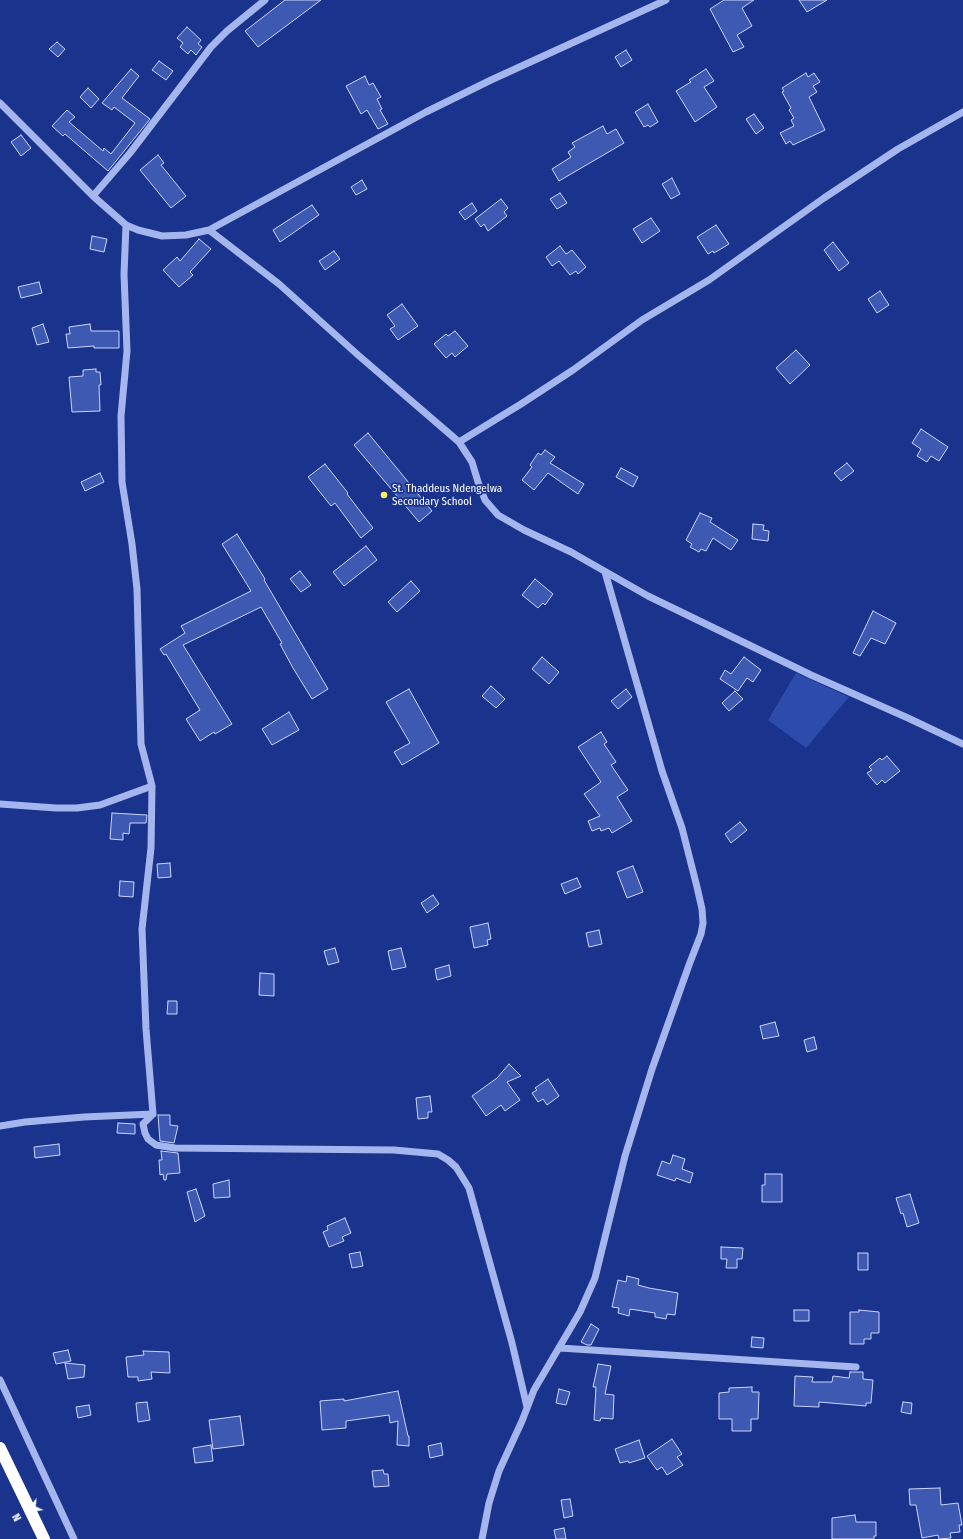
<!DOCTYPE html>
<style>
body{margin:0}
#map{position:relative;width:963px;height:1539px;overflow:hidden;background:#1a338c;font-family:"Fira Sans Condensed",sans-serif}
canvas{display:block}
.north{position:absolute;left:8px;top:1491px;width:40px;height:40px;-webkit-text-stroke:3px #1a338c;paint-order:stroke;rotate:240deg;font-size:11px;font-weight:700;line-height:16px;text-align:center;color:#fff}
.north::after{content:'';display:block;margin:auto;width:14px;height:18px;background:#fff;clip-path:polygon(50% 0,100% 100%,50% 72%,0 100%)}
</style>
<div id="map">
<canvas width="963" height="1539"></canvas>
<div class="north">N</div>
</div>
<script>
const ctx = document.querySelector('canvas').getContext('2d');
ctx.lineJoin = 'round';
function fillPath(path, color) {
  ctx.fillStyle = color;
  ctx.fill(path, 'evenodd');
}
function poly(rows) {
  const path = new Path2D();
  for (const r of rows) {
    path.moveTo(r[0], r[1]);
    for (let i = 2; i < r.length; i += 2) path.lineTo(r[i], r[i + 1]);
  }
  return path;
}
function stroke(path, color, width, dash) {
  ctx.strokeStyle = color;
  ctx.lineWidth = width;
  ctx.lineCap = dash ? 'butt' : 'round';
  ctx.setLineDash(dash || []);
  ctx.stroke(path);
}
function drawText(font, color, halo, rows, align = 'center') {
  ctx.font = font + ' "Fira Sans Condensed",sans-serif';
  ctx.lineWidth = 3.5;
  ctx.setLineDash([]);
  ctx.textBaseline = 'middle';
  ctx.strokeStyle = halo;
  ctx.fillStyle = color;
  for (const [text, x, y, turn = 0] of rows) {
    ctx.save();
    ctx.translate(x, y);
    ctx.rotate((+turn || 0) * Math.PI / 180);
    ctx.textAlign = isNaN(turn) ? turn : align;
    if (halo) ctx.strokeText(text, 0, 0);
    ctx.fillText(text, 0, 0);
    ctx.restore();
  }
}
const green = poly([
 [796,673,849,697,806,748,768,720]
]);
const building = poly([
 [285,0,321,0,258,47,245,31,285,0],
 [724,0,754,0,742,8,752,26,737,35,744,47,733,52,710,9,724,0],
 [799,0,827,0,807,12,799,0],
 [187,27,201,40,198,44,202,47,196,55,191,50,188,54,180,47,183,43,177,38,187,27],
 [57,42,65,49,58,57,49,49,57,42],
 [626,50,632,60,621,67,615,57,626,50],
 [159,61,173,71,166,80,152,70,159,61],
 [131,69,139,76,122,98,150,119,108,171,65,134,63,136,52,126,67,110,75,117,69,122,103,151,104,148,111,154,135,123,114,107,112,110,102,103,131,69],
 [706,69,714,81,704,87,717,107,695,122,676,91,691,82,689,80,706,69],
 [806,73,808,77,814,73,820,82,813,86,817,92,809,97,825,130,793,145,790,141,786,144,780,133,794,126,791,120,794,118,789,110,791,108,782,92,784,91,782,88,806,73],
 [365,76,369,85,373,83,381,97,377,99,382,109,380,110,388,124,378,129,367,110,361,114,346,86,365,76],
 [88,88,99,99,91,108,80,97,88,88],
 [648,104,658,122,650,127,648,125,644,127,635,112,648,104],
 [754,114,764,128,756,134,746,119,754,114],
 [603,126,607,134,616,129,624,143,559,181,552,169,571,157,568,152,575,147,572,143,603,126],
 [21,135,31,148,21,156,11,142,21,135],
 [158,155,164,163,161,165,186,196,171,208,140,170,158,155],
 [672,178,680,194,671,199,662,184,672,178],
 [362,180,367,189,356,195,351,187,362,180],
 [560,193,567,203,557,209,550,199,560,193],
 [501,199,508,208,504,212,507,216,488,231,484,224,481,227,475,219,501,199],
 [472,203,477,211,465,220,459,212,472,203],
 [312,205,319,215,280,242,273,230,312,205],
 [651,218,660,231,642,243,633,229,651,218],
 [716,225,729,244,714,253,713,251,708,254,697,237,716,225],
 [92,236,107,239,104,252,90,249,92,236],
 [199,239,211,249,190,272,193,275,179,287,163,270,177,257,180,261,199,239],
 [833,242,849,263,839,271,824,250,833,242],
 [560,246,566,254,572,250,586,267,578,274,576,271,570,275,559,261,552,266,546,257,560,246],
 [334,251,340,259,325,270,319,261,334,251],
 [39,282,42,293,21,298,18,287,39,282],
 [880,291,889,305,877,313,868,299,880,291],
 [402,304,418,326,398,340,390,329,395,326,387,315,402,304],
 [43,324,49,342,37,345,32,328,43,324],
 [90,324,91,331,119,331,119,348,94,348,94,346,68,348,66,334,70,334,69,327,90,324],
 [455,331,468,346,455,357,452,353,446,358,434,344,446,334,448,336,455,331],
 [796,350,810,365,790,384,776,368,796,350],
 [96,369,96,372,100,372,101,385,99,385,100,411,72,412,69,377,83,376,83,370,96,369],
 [921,429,948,447,939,461,931,456,927,462,917,456,921,449,912,443,921,429],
 [368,433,432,511,419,522,354,445,368,433],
 [545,450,555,457,550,463,584,484,578,494,548,473,534,490,522,480,532,467,530,465,538,453,541,455,545,450],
 [847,463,854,471,841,481,834,473,847,463],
 [325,464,348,493,347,494,373,528,361,538,335,503,331,506,308,477,325,464],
 [621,468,638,477,633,487,616,477,621,468],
 [100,473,104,482,85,491,81,482,100,473],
 [700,513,712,518,710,522,738,540,731,550,713,538,706,551,701,549,699,552,690,547,692,544,686,540,700,513],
 [753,524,764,525,763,530,769,531,768,541,752,539,753,524],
 [237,534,265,579,264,580,328,689,312,699,293,668,280,644,282,643,261,607,183,645,232,724,215,734,214,732,200,741,186,719,200,710,166,654,164,655,160,649,185,633,181,626,251,591,222,544,237,534],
 [366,546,377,560,344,586,333,572,366,546],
 [300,571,311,585,301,592,290,579,300,571],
 [535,579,553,594,545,605,543,603,538,608,522,595,535,579],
 [411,581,420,591,397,612,388,602,411,581],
 [873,611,896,623,885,644,871,638,860,656,853,653,873,611],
 [542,657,559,672,549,684,532,669,542,657],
 [744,657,761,670,753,682,747,678,738,691,720,679,725,670,731,674,744,657],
 [491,686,505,699,496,708,482,696,491,686],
 [409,689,439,743,402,765,394,752,410,743,386,702,409,689],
 [626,689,632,697,618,709,611,701,626,689],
 [735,691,743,699,729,711,722,703,735,691],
 [289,712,299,730,272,745,262,729,289,712],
 [601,732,607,742,604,744,616,762,611,765,628,790,617,797,632,821,612,833,609,828,601,831,600,828,592,831,588,821,600,816,584,794,601,782,578,747,601,732],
 [887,756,900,771,885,783,882,780,877,785,867,773,872,770,869,767,880,758,882,760,887,756],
 [112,813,147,815,146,823,130,823,129,834,123,833,123,840,110,839,112,813],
 [740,822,747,830,731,843,725,834,740,822],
 [170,863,171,877,158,878,157,864,170,863],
 [633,866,643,892,627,898,617,872,633,866],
 [577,878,581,887,565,894,561,884,577,878],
 [120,881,134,882,133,897,119,896,120,881],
 [433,895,439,904,427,913,421,903,433,895],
 [488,923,491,939,487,940,488,945,474,948,470,927,488,923],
 [599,930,602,944,589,947,586,933,599,930],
 [335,948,339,962,328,965,324,951,335,948],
 [401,948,406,967,392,970,388,951,401,948],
 [449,965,451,976,437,980,435,969,449,965],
 [260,973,274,974,274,996,259,995,260,973],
 [168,1001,177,1001,177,1014,167,1014,168,1001],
 [775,1022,779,1036,763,1039,760,1026,775,1022],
 [814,1037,817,1049,807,1052,804,1040,814,1037],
 [509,1064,521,1076,507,1082,520,1100,505,1111,501,1105,486,1116,472,1096,497,1078,509,1064],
 [548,1079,559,1096,547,1105,543,1099,538,1102,532,1093,537,1090,535,1088,548,1079],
 [430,1096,432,1112,428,1112,428,1118,418,1119,416,1098,430,1096],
 [158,1115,170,1115,170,1125,178,1126,174,1143,160,1141,158,1115],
 [118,1123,135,1124,135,1134,117,1133,118,1123],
 [59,1144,60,1155,35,1158,34,1147,59,1144],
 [161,1151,178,1153,180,1173,167,1174,166,1180,164,1180,163,1174,160,1175,159,1160,162,1160,161,1151],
 [673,1155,685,1159,682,1169,693,1173,690,1183,676,1178,675,1181,657,1175,662,1161,670,1164,673,1155],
 [765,1174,782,1174,782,1202,762,1202,762,1185,765,1185,765,1174],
 [229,1180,230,1197,214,1198,213,1184,229,1180],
 [196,1189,205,1216,195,1222,187,1192,196,1189],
 [910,1194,919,1223,907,1227,903,1213,901,1214,896,1198,910,1194],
 [345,1218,351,1233,342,1237,344,1241,329,1247,323,1232,328,1230,327,1226,345,1218],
 [721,1247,743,1248,742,1259,737,1259,737,1268,726,1268,727,1259,721,1259,721,1247],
 [360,1252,363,1266,352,1268,349,1254,360,1252],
 [858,1253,868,1253,868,1270,858,1270,858,1253],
 [627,1276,639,1279,638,1285,649,1288,678,1293,675,1315,667,1314,666,1319,655,1317,655,1313,630,1309,629,1316,618,1313,619,1308,612,1307,618,1280,626,1282,627,1276],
 [794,1310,809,1310,809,1321,794,1321,794,1310],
 [859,1310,879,1312,879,1333,871,1333,871,1339,864,1339,864,1344,850,1344,850,1312,859,1312,859,1310],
 [591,1324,599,1329,591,1345,587,1345,581,1342,591,1324],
 [752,1337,764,1338,763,1348,751,1347,752,1337],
 [68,1350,71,1361,56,1364,53,1353,68,1350],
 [143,1351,169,1352,170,1373,151,1372,152,1379,138,1381,138,1377,128,1377,126,1357,144,1355,143,1351],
 [65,1363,85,1365,84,1377,68,1379,65,1363],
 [598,1364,611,1366,605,1394,614,1395,613,1419,601,1418,600,1421,594,1420,596,1387,593,1387,598,1364],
 [850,1372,863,1372,863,1379,873,1380,871,1403,866,1403,866,1406,819,1402,819,1407,794,1406,795,1376,813,1377,812,1382,832,1382,833,1376,849,1378,850,1372],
 [752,1387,752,1392,759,1392,758,1419,751,1419,751,1431,732,1431,732,1419,719,1419,719,1393,729,1392,729,1388,752,1387],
 [559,1389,570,1392,566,1405,556,1403,559,1389],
 [398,1391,408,1436,409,1436,409,1446,397,1445,398,1421,390,1423,389,1415,346,1421,346,1428,322,1430,320,1401,344,1399,344,1401,398,1391],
 [147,1402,150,1420,138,1422,136,1403,147,1402],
 [903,1402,912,1403,911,1414,901,1412,903,1402],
 [89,1405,91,1415,78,1418,76,1407,89,1405],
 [240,1416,244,1445,213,1449,209,1420,240,1416],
 [672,1439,682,1454,677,1457,683,1465,667,1475,662,1467,657,1470,647,1456,672,1439],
 [639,1440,645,1458,629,1463,628,1461,620,1463,615,1449,639,1440],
 [441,1443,443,1455,430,1458,428,1446,441,1443],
 [211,1445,213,1461,195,1463,193,1448,211,1445],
 [383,1470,384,1474,388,1474,389,1486,374,1487,372,1471,383,1470],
 [940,1488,941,1505,958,1503,962,1525,959,1525,960,1532,950,1533,951,1538,939,1539,938,1535,922,1538,916,1505,910,1505,909,1489,940,1488],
 [570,1499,573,1516,564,1518,561,1500,570,1499],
 [855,1515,856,1522,876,1522,876,1536,874,1536,874,1539,832,1539,832,1518,855,1515],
 [564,1528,566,1539,556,1539,554,1530,564,1528]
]);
const minor = poly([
 [0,103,93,196,126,225,138,230,162,236,186,235,209,230,279,284,358,355,459,442],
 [963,112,898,149,824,198,709,280,642,320,573,370,521,404,459,442,472,462,478,482,485,500,498,515,524,530,571,552,648,596,811,675,908,718,963,744],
 [93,196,130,153,211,47,227,31,265,0],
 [209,230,426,112,491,80,666,0],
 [152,786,151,848,142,929,146,1029,153,1114,143,1124,145,1133,148,1139,156,1145,175,1148,394,1150,438,1154,448,1160,456,1167,469,1188,512,1343,527,1407],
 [0,804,56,808,77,808,100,805,152,786,141,744,137,589,132,544,122,482,121,416,127,351,124,274,126,225],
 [0,1126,25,1122,84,1117,153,1114],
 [560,1348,856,1367],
 [0,1380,74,1539],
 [482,1539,489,1503,499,1471,522,1421,534,1390,580,1312,595,1278,625,1156,652,1069,689,965,701,934,703,923,702,909,697,887,682,828,662,771,605,572]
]);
const highway = poly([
 [0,1448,44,1539]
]);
const markers = [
 [384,495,4,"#fff362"]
];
const poiNames = [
 ["St. Thaddeus Ndengelwa",392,489],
 ["Secondary School",392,502]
];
fillPath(green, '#2c4baa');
fillPath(building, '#3e59b2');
stroke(building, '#cbd6fa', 1);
stroke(minor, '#a5b6ee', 7);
stroke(highway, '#fff', 12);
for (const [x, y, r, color] of markers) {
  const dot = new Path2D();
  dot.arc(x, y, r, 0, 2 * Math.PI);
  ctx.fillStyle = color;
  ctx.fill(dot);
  stroke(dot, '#1a338c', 1.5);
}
drawText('11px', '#fff', '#1a338c', poiNames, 'left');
</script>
